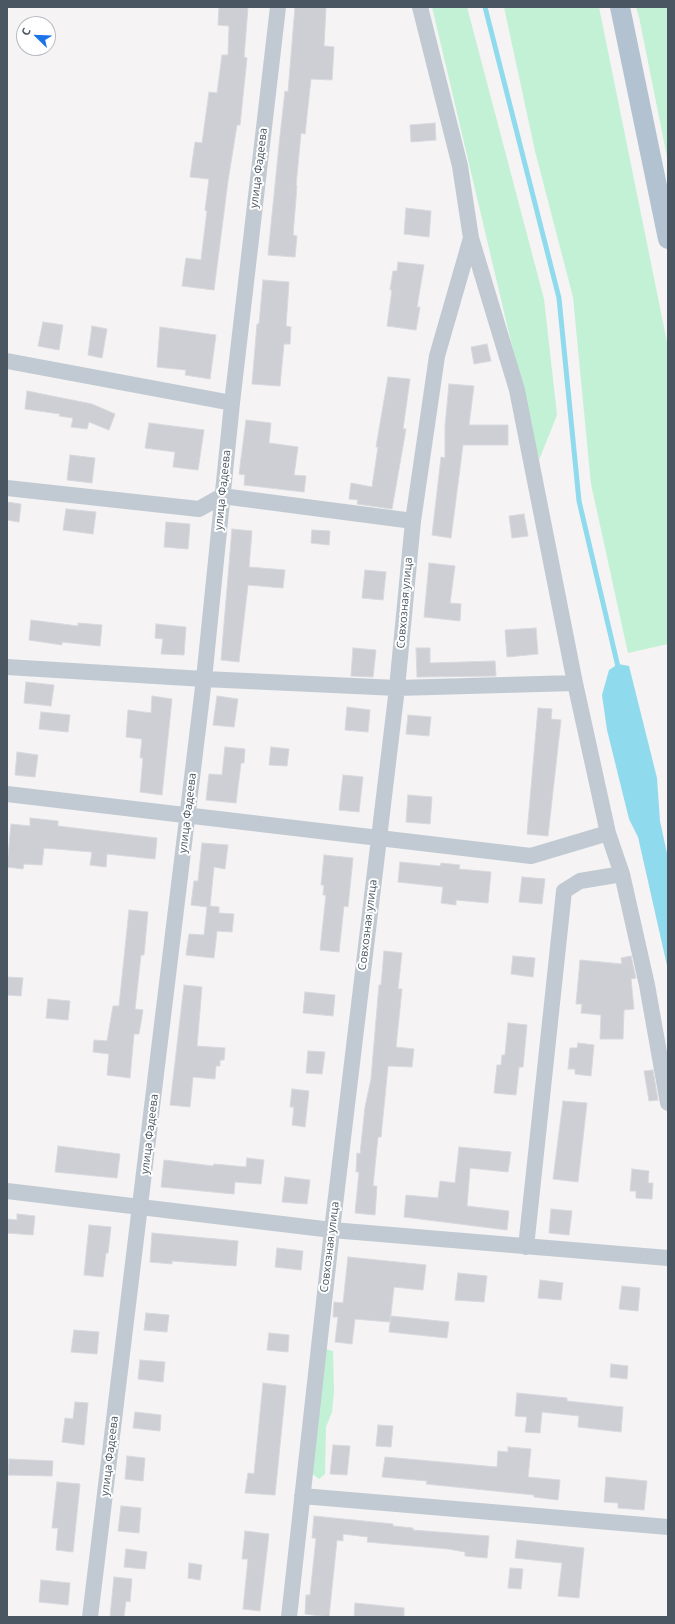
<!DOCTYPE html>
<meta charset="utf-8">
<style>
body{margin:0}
#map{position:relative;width:675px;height:1624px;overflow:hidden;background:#f5f3f3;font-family:"Open Sans",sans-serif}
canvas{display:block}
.frame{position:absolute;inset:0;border:8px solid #4a5661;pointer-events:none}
.north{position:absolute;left:16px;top:16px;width:40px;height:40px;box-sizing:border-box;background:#fff;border:1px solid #b7bbc0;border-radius:50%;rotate:293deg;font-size:11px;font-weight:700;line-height:16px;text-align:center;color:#4a5661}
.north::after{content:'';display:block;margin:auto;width:14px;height:18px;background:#1a73e8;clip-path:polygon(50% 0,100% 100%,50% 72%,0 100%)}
</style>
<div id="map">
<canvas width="675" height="1624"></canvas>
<div class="frame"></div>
<div class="north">С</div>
</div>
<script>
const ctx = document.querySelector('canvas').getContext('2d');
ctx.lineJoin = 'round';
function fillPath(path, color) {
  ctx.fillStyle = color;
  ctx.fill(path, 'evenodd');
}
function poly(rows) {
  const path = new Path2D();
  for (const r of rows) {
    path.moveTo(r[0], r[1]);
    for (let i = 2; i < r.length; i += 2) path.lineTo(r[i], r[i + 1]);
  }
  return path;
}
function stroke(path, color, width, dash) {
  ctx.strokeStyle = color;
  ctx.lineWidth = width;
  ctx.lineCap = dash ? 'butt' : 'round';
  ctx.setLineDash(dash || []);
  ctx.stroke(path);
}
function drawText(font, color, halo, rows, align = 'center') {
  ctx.font = font + ' "Open Sans",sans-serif';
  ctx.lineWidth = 4;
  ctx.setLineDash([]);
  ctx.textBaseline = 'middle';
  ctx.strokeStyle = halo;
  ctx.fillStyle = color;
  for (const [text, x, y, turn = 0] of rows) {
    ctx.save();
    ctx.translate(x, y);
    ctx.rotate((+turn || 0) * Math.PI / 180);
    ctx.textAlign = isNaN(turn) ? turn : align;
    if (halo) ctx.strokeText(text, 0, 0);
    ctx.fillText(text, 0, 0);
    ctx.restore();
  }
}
const green = poly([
 [432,7,467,7,544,299,557,415,539,460],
 [504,7,599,7,668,347,668,644,628,653,591,484,573,297,535,151],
 [636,7,668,7,668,162,639,17],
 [324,1349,333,1351,334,1392,332,1412,326,1427,325,1474,319,1479,311,1473]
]);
const water = poly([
 [618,664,629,666,657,778,660,821,668,858,668,970,638,837,629,819,607,730,602,695,609,670]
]);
const stream = poly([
 [485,7,559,298,579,501,619,671]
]);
const building = poly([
 [219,7,248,7,244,57,247,58,240,125,237,125,228,181,214,290,182,286,186,258,201,260,207,211,205,210,209,179,190,177,195,142,202,143,209,92,217,93,222,55,228,55,229,26,218,25,219,7],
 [295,7,326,7,324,46,334,47,332,80,311,79,305,134,301,133,296,186,297,186,293,235,297,236,295,257,268,255,279,145,285,91,288,92,295,7],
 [435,123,436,140,411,142,410,125,435,123],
 [406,208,431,211,429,237,404,234,406,208],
 [398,262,424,265,417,307,420,307,416,330,387,326,392,290,390,290,393,271,397,271,398,262],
 [263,280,289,282,286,326,291,327,290,344,284,344,280,386,252,384,257,324,259,324,263,280],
 [43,322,63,325,59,350,38,346,43,322],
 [92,326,107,329,102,358,88,355,92,326],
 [160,327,216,335,210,379,185,375,186,370,157,367,160,327],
 [487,344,491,361,474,364,471,347,487,344],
 [388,377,410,379,403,429,406,429,392,509,357,504,358,500,349,499,351,483,372,487,378,447,376,447,388,377],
 [449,384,474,386,469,425,508,425,508,445,463,445,451,538,432,535,441,457,445,458,445,426,449,384],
 [27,391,92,404,115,414,109,430,89,422,87,429,71,427,73,418,59,416,60,414,25,409,27,391],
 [246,420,271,423,269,443,298,447,294,475,306,476,304,492,244,485,245,475,239,474,246,420],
 [149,423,204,430,198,470,173,467,175,452,145,448,149,423],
 [70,455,95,458,92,483,67,480,70,455],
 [7,502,21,504,19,522,7,520,7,502],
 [66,509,96,512,93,534,63,530,66,509],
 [524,514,528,536,512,538,509,516,524,514],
 [166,522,190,524,188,549,164,547,166,522],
 [232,529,252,531,249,567,285,570,283,588,248,585,239,662,221,660,232,529],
 [312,530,330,531,329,545,311,543,312,530],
 [429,563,455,566,450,603,461,604,460,621,424,617,429,563],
 [365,570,386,572,383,600,362,598,365,570],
 [31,620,78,626,78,623,102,625,100,646,62,642,62,645,29,640,31,620],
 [156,624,186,627,184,655,161,654,163,639,155,638,156,624],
 [536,628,538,654,507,657,505,630,536,628],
 [353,648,376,650,373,677,351,676,353,648],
 [416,648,430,648,430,663,495,661,496,676,417,677,416,648],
 [26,682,54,685,51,706,24,703,26,682],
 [152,696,172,699,162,795,140,792,143,758,140,758,142,739,126,737,128,710,151,713,152,696],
 [217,696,238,699,234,727,213,725,217,696],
 [347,707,370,710,368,732,345,730,347,707],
 [538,708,552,709,551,719,561,720,548,836,527,834,538,708],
 [41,712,70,715,68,732,39,729,41,712],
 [408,715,431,717,429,736,406,734,408,715],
 [225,747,245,749,244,763,241,763,236,803,206,800,209,774,222,775,225,747],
 [271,747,289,749,287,766,269,765,271,747],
 [17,752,38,755,35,777,15,775,17,752],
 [343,775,363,777,359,812,339,810,343,775],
 [408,795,432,797,430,824,406,822,408,795],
 [30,818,58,821,58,826,157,838,155,859,107,854,106,867,90,865,92,852,44,848,42,865,24,864,23,869,7,867,11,824,30,826,30,818],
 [202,843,228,845,225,869,214,867,210,906,219,907,219,913,234,914,232,932,217,931,214,958,186,955,189,934,204,935,207,907,191,905,194,881,198,881,202,843],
 [324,855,353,858,348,907,344,906,339,952,320,950,326,895,323,895,324,885,321,885,324,855],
 [400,862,440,866,441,863,460,865,459,869,491,872,488,903,456,900,456,905,441,903,443,887,398,882,400,862],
 [522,877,545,879,542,904,519,902,522,877],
 [129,910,148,912,144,955,141,955,135,1009,143,1010,139,1034,134,1034,130,1078,107,1075,109,1054,93,1052,94,1040,107,1041,113,1006,119,1006,129,910],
 [384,951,402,953,398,989,402,989,396,1047,414,1049,412,1067,388,1066,381,1137,378,1137,373,1186,377,1186,375,1215,355,1213,359,1172,356,1172,357,1153,360,1154,365,1107,371,1079,379,985,381,985,384,951],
 [513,956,535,958,533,977,511,974,513,956],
 [631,956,636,978,631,979,634,1009,624,1010,623,1039,600,1039,601,1015,581,1013,582,1004,576,1004,580,960,622,964,621,958,631,956],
 [7,977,23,978,21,996,7,995,7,977],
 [184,985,202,987,197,1046,225,1048,224,1060,220,1060,220,1066,216,1066,215,1079,193,1077,190,1107,170,1105,184,985],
 [305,992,335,995,333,1016,303,1013,305,992],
 [48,999,70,1001,68,1020,46,1018,48,999],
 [508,1023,527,1025,523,1067,519,1067,516,1095,494,1093,497,1065,501,1065,502,1055,505,1055,508,1023],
 [578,1043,594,1045,591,1076,575,1074,575,1069,568,1069,570,1048,577,1048,578,1043],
 [308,1051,325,1052,322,1074,306,1073,308,1051],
 [653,1070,658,1100,649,1101,644,1071,653,1070],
 [292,1089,309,1091,305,1127,292,1125,294,1107,290,1107,292,1089],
 [563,1101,587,1103,578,1182,553,1179,563,1101],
 [58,1146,120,1154,117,1178,55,1172,58,1146],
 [459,1147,511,1152,508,1172,470,1168,467,1206,509,1211,507,1230,404,1217,406,1195,438,1198,440,1181,455,1183,459,1147],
 [247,1158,264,1160,261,1184,235,1182,234,1194,161,1187,164,1160,213,1166,214,1164,246,1167,247,1158],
 [632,1169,649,1171,648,1183,653,1183,652,1199,636,1198,636,1191,630,1191,632,1169],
 [285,1177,310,1180,307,1204,282,1202,285,1177],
 [551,1209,572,1211,569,1235,549,1233,551,1209],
 [17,1214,35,1216,33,1235,7,1233,7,1219,17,1220,17,1214],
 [89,1225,111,1227,108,1253,106,1253,103,1277,84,1275,89,1225],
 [152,1233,238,1241,236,1266,172,1261,172,1264,150,1262,152,1233],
 [277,1248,303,1251,301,1270,275,1267,277,1248],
 [348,1257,426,1265,423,1290,394,1287,390,1322,355,1319,352,1344,335,1342,338,1317,333,1317,334,1302,343,1303,348,1257],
 [458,1273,487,1276,484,1302,455,1300,458,1273],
 [540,1280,563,1283,561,1300,538,1298,540,1280],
 [622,1286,640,1288,638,1311,619,1309,622,1286],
 [146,1313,169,1315,167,1332,144,1330,146,1313],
 [391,1316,449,1322,447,1338,389,1332,391,1316],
 [74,1330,99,1332,97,1354,71,1352,74,1330],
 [269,1333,289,1335,288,1352,267,1350,269,1333],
 [140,1360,165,1362,163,1382,138,1379,140,1360],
 [611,1364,628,1366,627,1379,610,1377,611,1364],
 [263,1383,286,1386,275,1495,245,1493,248,1473,254,1474,263,1383],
 [517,1393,567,1398,567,1401,623,1407,621,1432,578,1427,579,1416,542,1412,540,1433,525,1432,527,1417,515,1416,517,1393],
 [75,1402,88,1403,84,1445,62,1442,65,1418,73,1419,75,1402],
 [135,1412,161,1415,160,1431,133,1428,135,1412],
 [378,1425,393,1426,391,1447,376,1446,378,1425],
 [333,1445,350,1446,347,1475,330,1474,333,1445],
 [508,1447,531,1449,528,1477,560,1480,558,1500,534,1497,534,1495,426,1484,427,1481,382,1477,385,1457,497,1467,498,1451,508,1452,508,1447],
 [127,1456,145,1458,143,1481,125,1479,127,1456],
 [9,1459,53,1461,52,1476,8,1475,9,1459],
 [606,1477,647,1481,644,1510,618,1508,618,1503,604,1502,606,1477],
 [57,1482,80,1484,73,1552,56,1550,58,1528,52,1528,57,1482],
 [121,1506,141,1508,139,1533,118,1531,121,1506],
 [314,1516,393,1524,393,1526,413,1528,413,1530,489,1536,487,1558,465,1556,465,1552,448,1549,367,1542,368,1537,343,1534,343,1541,337,1540,329,1617,305,1614,306,1595,310,1595,316,1538,312,1538,314,1516],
 [245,1531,269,1534,260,1611,243,1609,248,1559,242,1559,245,1531],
 [517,1540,584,1548,579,1598,558,1596,562,1563,515,1558,517,1540],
 [126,1549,147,1552,145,1569,124,1567,126,1549],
 [189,1563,202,1565,200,1580,188,1578,189,1563],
 [510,1568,523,1569,521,1589,508,1588,510,1568],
 [114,1577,132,1579,130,1602,126,1601,124,1617,110,1617,114,1577],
 [41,1580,70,1583,68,1605,39,1602,41,1580],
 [355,1603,404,1608,404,1617,354,1617,355,1603]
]);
const minor = poly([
 [420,7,460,166,471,238,517,390,575,683,608,833,622,874,647,985,668,1103],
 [7,361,232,403],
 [7,488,199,509,222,496,413,521],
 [7,667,204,679,397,688,575,683],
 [7,794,531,856,608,833],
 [7,1191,332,1230,668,1258],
 [526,1247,564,891,580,881,622,874],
 [302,1496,668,1527],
 [90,1617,204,679,232,403,278,7],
 [289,1617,332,1230,397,688,413,521,437,356,471,238]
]);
const major = poly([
 [620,7,668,239]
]);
const streetNames = [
 ["улица Фадеева",259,168,-83],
 ["улица Фадеева",223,490,-84],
 ["Совхозная улица",405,603,-85],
 ["улица Фадеева",188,813,-83],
 ["Совхозная улица",368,925,-83],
 ["улица Фадеева",150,1134,-83],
 ["Совхозная улица",330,1247,-83],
 ["улица Фадеева",110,1456,-83]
];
fillPath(green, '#c3f1d5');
fillPath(water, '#90daee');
stroke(stream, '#90daee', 5);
fillPath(building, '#cdcfd5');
stroke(building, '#d7d9de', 1);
stroke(minor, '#c1cad2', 16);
stroke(major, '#b3c2d1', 20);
drawText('11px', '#4a5661', '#fff', streetNames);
</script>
